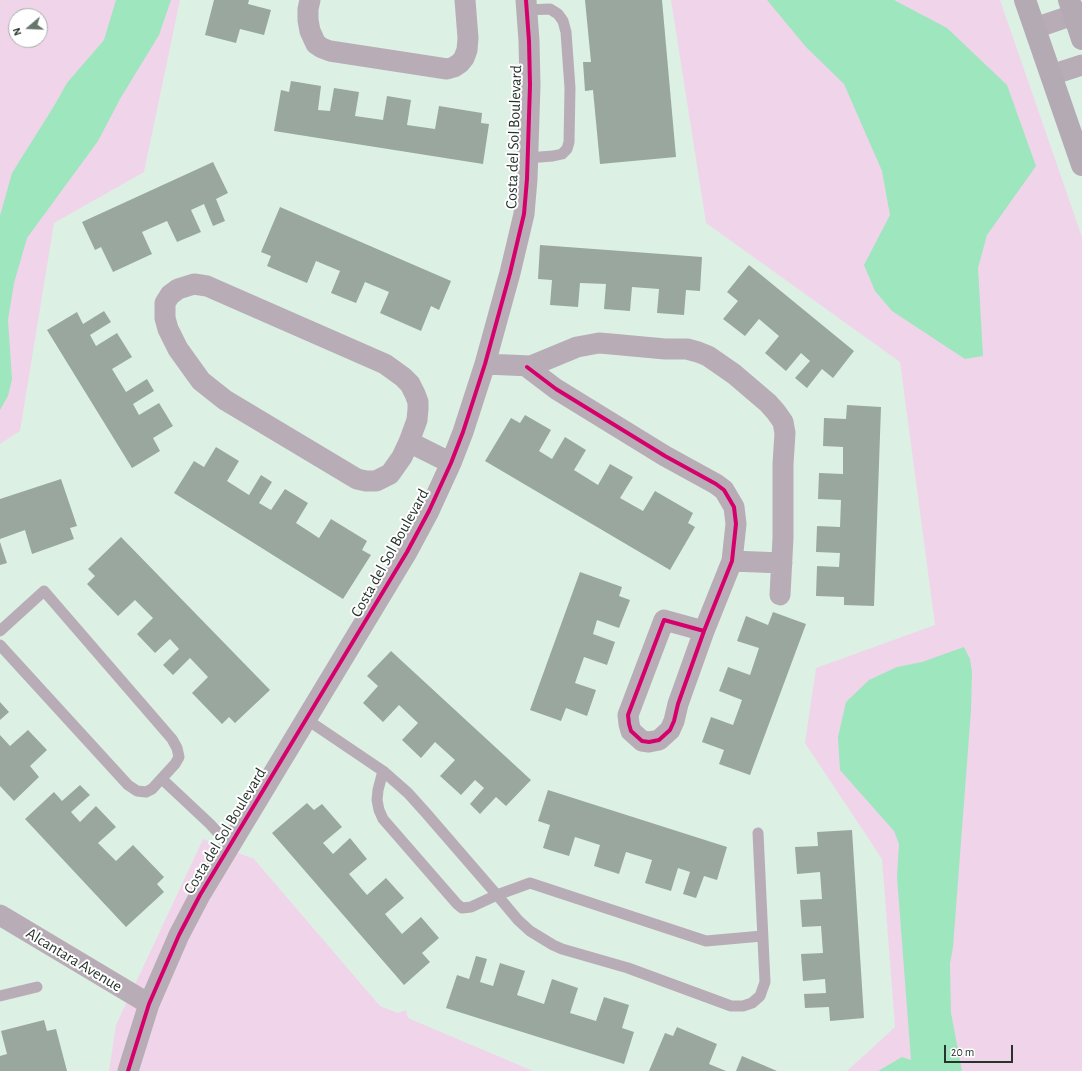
<!DOCTYPE html>
<style>
body{margin:0}
#map{position:relative;width:1082px;height:1071px;overflow:hidden;background:#ddf0e4;font-family:"Alegreya Sans",sans-serif}
canvas{display:block}
.north{position:absolute;left:8px;top:8px;width:40px;height:40px;box-sizing:border-box;background:#fff;border:1px solid #a8aeab;border-radius:50%;rotate:251deg;font-size:11px;font-weight:700;line-height:16px;text-align:center;color:#26342c}
.north::after{content:'';display:block;margin:auto;width:14px;height:18px;background:#66766c;clip-path:polygon(50% 0,100% 100%,50% 72%,0 100%)}
.scale{position:absolute;left:944px;top:1045px;width:69px;height:18px;box-sizing:border-box;border:2px solid #26342c;border-top:0;padding-left:5px;font-size:12px;line-height:14px;white-space:nowrap;color:#26342c;-webkit-text-stroke:3px #fff;paint-order:stroke}
</style>
<div id="map">
<canvas width="1082" height="1071"></canvas>
<div class="north">N</div>
<div class="scale">20 m</div>
</div>
<script>
const ctx = document.querySelector('canvas').getContext('2d');
ctx.lineJoin = 'round';
function fillPath(path, color) {
  ctx.fillStyle = color;
  ctx.fill(path, 'evenodd');
}
function poly(rows) {
  const path = new Path2D();
  for (const r of rows) {
    path.moveTo(r[0], r[1]);
    for (let i = 2; i < r.length; i += 2) path.lineTo(r[i], r[i + 1]);
  }
  return path;
}
function stroke(path, color, width, dash) {
  ctx.strokeStyle = color;
  ctx.lineWidth = width;
  ctx.lineCap = dash ? 'butt' : 'round';
  ctx.setLineDash(dash || []);
  ctx.stroke(path);
}
function drawText(font, color, halo, rows, align = 'center') {
  ctx.font = font + ' "Alegreya Sans",sans-serif';
  ctx.lineWidth = 4;
  ctx.setLineDash([]);
  ctx.textBaseline = 'middle';
  ctx.strokeStyle = halo;
  ctx.fillStyle = color;
  for (const [text, x, y, turn = 0] of rows) {
    ctx.save();
    ctx.translate(x, y);
    ctx.rotate((+turn || 0) * Math.PI / 180);
    ctx.textAlign = isNaN(turn) ? turn : align;
    if (halo) ctx.strokeText(text, 0, 0);
    ctx.fillText(text, 0, 0);
    ctx.restore();
  }
}
const green = poly([
 [0,0,180,0,144,172,54,223,20,431,0,444],
 [16,16,40,16,40,40,16,40],
 [671,0,1000,0,1082,237,1082,1071,847,1071,895,1027,882,859,805,743,816,668,935,625,900,362,706,223],
 [203,839,254,859,380,1006,398,1013,406,1010,408,1018,533,1071,109,1071,116,1025]
]);
const water = poly([
 [116,0,171,0,159,35,120,99,98,141,27,238,14,283,8,320,12,379,8,396,0,410,0,216,12,173,54,106,67,83,104,40],
 [767,0,894,0,947,28,1007,85,1036,166,987,235,978,268,983,356,965,359,892,311,875,291,864,265,890,215,882,171,844,84,806,47],
 [964,647,970,659,972,672,971,710,953,947,950,964,951,1013,962,1071,878,1071,902,1057,911,1060,897,877,899,844,894,831,840,770,838,737,846,702,869,680,897,667,922,662]
]);
const building = poly([
 [214,0,249,0,248,4,271,10,264,35,240,29,236,43,205,35],
 [585,0,662,0,676,157,600,164,593,90,585,91,583,62,591,62],
 [291,81,321,86,318,110,330,111,334,88,359,92,355,116,383,120,387,96,411,100,407,125,435,129,439,106,482,113,481,123,489,124,483,164,274,131,281,90,289,92],
 [213,162,228,193,216,199,225,221,213,226,204,204,191,210,201,232,177,242,167,221,142,232,152,254,113,272,101,247,95,250,82,222],
 [280,207,451,281,439,310,431,306,421,331,380,313,389,292,365,282,356,303,331,293,340,271,316,261,307,283,267,266,271,256,261,252],
 [540,245,702,257,700,291,686,290,684,315,657,313,659,289,632,287,630,311,604,309,606,284,580,283,578,307,550,305,552,280,538,279],
 [749,265,854,351,833,378,822,369,807,388,795,378,810,361,801,353,786,371,765,353,779,336,759,319,745,336,723,319,738,301,727,292],
 [104,311,111,322,90,335,96,346,117,333,132,357,112,369,126,392,147,379,154,391,133,404,139,415,159,403,173,426,153,438,160,451,132,468,47,330,77,312,83,324],
 [847,405,881,407,874,606,844,605,844,597,816,596,817,566,839,567,840,553,816,552,817,526,840,527,841,500,818,499,819,473,843,474,843,447,823,446,824,418,846,419],
 [525,415,551,430,539,451,552,459,565,437,586,450,574,470,598,485,610,464,633,477,620,498,643,511,655,491,693,513,688,523,695,527,670,570,485,461,511,418,520,423],
 [216,447,239,461,227,481,249,495,261,475,272,482,259,503,271,510,285,489,308,503,296,523,319,538,331,519,367,541,362,550,371,555,343,599,174,493,194,461,204,467],
 [61,479,77,526,70,528,74,539,32,554,25,530,0,539,0,499],
 [121,537,270,690,235,723,229,717,222,724,192,693,208,677,190,658,173,675,163,665,179,649,170,639,155,653,137,634,153,618,135,600,118,616,87,584,95,576,88,569],
 [0,542,7,563,0,565],
 [580,572,622,587,619,596,630,600,619,628,597,620,593,634,615,642,607,665,584,657,575,683,596,690,587,716,566,708,561,721,530,710],
 [773,612,806,624,750,775,719,764,724,750,702,742,711,717,733,725,742,700,719,691,728,667,750,675,759,648,737,641,746,616,768,625],
 [391,651,531,780,506,806,496,797,480,814,470,804,484,788,475,780,461,795,440,776,455,760,435,742,421,758,402,740,418,723,399,705,383,722,363,703,378,686,367,676],
 [0,702,9,712,0,720],
 [28,730,47,750,30,766,39,777,14,801,0,786,0,735,10,746],
 [80,785,90,795,71,812,80,822,96,806,116,827,98,843,116,861,133,845,164,877,157,884,164,892,126,927,25,819,54,792,62,801],
 [548,790,727,847,717,880,704,876,696,898,683,894,690,872,678,868,671,891,645,883,652,860,626,852,619,874,594,866,600,845,575,837,569,856,543,848,550,825,538,821],
 [307,803,314,810,322,804,342,827,323,843,333,854,350,838,367,859,349,874,367,895,386,878,404,898,385,914,402,934,421,917,439,938,422,953,430,962,404,985,272,833],
 [852,830,864,1018,830,1021,829,1007,805,1008,804,994,826,993,825,979,803,981,801,954,823,953,821,926,802,927,800,900,822,899,820,872,797,874,795,847,818,846,817,832],
 [476,956,487,959,480,982,493,986,500,963,525,971,517,995,544,1004,552,979,578,988,570,1013,596,1021,604,997,629,1005,622,1028,634,1032,624,1064,446,1008,457,975,469,979],
 [44,1020,47,1031,56,1029,67,1071,0,1071,0,1056,7,1054,1,1031],
 [677,1027,717,1044,709,1064,726,1071,649,1071,665,1033,673,1036],
 [742,1056,777,1071,736,1071]
]);
const lane = poly([
 [527,10,550,9,558,14,563,21,566,32,570,88,569,142,567,149,562,154,553,156,527,158],
 [0,631,44,591,172,739,177,748,179,757,175,764,152,789,146,792,137,791,128,785,0,645],
 [306,719,383,771,378,790,377,800,379,810,383,819,457,904,462,908,471,907,497,895,518,920,530,931,553,945,562,949,628,968,731,1006,743,1006,752,1003,760,996,765,982,758,833],
 [383,771,408,793,426,813,497,895,530,883,706,941,762,936],
 [162,779,210,824,230,846],
 [0,996,37,987]
]);
const street = poly([
 [310,0,308,9,308,20,310,31,316,44,322,48,330,51,447,69,454,67,460,63,464,58,467,50,468,38,465,0],
 [1035,28,1082,12],
 [1051,75,1082,65],
 [194,284,207,286,385,364,403,377,410,384,415,394,418,402,418,409,417,420,409,442,402,457,390,474,376,481,366,481,357,479,225,400,201,381,178,349,168,329,165,318,165,303,170,295,178,289,194,284],
 [485,364,531,366,577,347,599,343,611,344,665,349,687,349,698,352,708,356,734,374,768,403,776,412,783,422,785,433,783,464,783,538,780,595],
 [527,367,556,389,665,456,716,484,724,490,734,507,736,524,732,561,704,631,678,704,674,721,670,730,659,740,649,742,642,741,631,731,629,724,628,715,664,620,704,631],
 [409,442,451,463],
 [732,561,782,563],
 [0,915,149,1004],
 [128,1071,149,1004,179,935,200,895,407,552,429,511,451,463,463,432,485,364,510,273,524,214,527,179,530,85,529,41,526,0]
]);
const secondary = poly([
 [1025,0,1082,165],
 [1069,0,1082,39]
]);
const cycleway = poly([
 [527,367,556,389,665,456,716,484,724,490,734,507,736,524,732,561,704,631,678,704,674,721,670,730,659,740,649,742,642,741,631,731,629,724,628,715,664,620,704,631],
 [128,1071,149,1004,179,935,200,895,407,552,429,511,451,463,463,432,485,364,510,273,524,214,527,179,530,85,529,41,526,0]
]);
const streetNames = [
 ["Costa del Sol Boulevard",514,137,-88],
 ["Costa del Sol Boulevard",390,553,-61],
 ["Costa del Sol Boulevard",225,831,-59],
 ["Alcantara Avenue",74,960,31]
];
fillPath(green, '#f0d5ea');
fillPath(water, '#9de6be');
fillPath(building, '#99a79f');
stroke(lane, '#b8adb6', 11);
stroke(street, '#b8adb6', 21);
stroke(secondary, '#b4aab4', 22);
stroke(cycleway, '#d6006c', 4);
drawText('16px', '#26342c', '#fff', streetNames);
</script>
